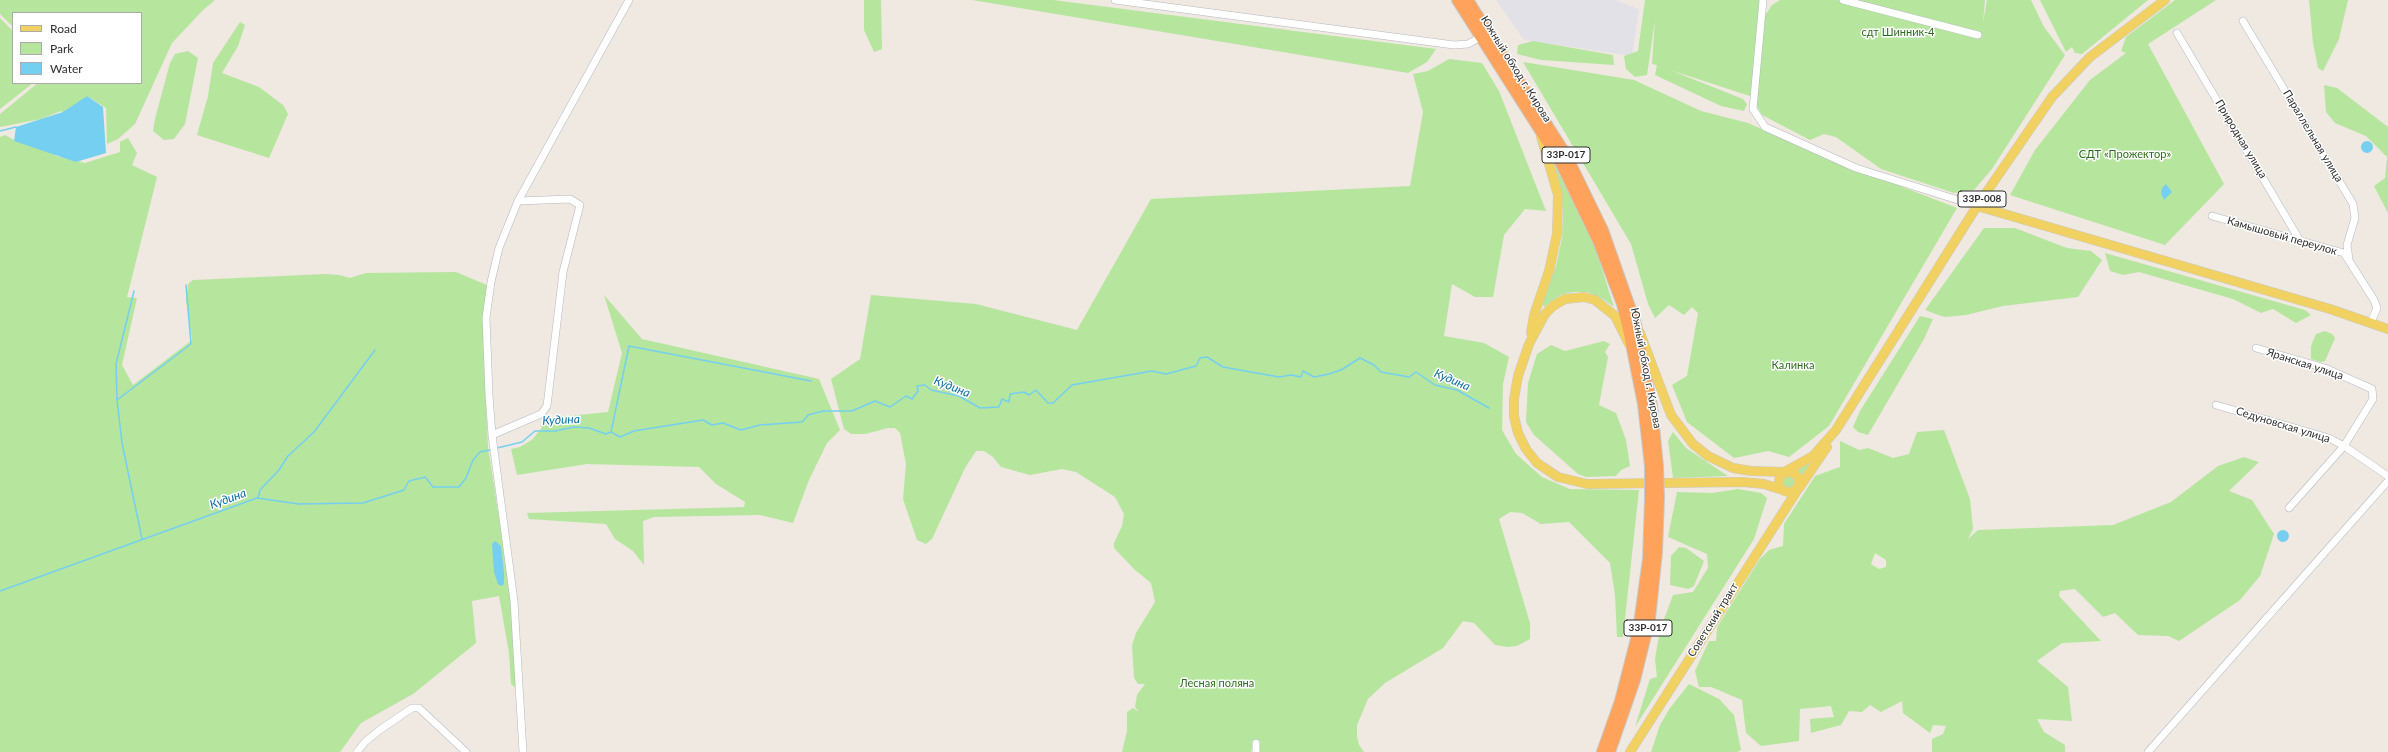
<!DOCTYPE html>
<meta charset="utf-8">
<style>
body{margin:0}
#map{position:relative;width:2388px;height:752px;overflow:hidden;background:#efe9e1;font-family:Lato,sans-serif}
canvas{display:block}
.legend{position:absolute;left:12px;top:12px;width:130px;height:72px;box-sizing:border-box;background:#fff;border:1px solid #ababab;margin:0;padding:5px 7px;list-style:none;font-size:12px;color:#2e2e2e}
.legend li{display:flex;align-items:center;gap:8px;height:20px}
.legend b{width:20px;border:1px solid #ababab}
</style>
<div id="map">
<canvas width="2388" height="752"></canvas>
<ul class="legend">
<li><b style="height:5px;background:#f2d163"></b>Road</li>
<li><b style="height:11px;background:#b6e59e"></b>Park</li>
<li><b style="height:11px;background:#75cff0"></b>Water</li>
</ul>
</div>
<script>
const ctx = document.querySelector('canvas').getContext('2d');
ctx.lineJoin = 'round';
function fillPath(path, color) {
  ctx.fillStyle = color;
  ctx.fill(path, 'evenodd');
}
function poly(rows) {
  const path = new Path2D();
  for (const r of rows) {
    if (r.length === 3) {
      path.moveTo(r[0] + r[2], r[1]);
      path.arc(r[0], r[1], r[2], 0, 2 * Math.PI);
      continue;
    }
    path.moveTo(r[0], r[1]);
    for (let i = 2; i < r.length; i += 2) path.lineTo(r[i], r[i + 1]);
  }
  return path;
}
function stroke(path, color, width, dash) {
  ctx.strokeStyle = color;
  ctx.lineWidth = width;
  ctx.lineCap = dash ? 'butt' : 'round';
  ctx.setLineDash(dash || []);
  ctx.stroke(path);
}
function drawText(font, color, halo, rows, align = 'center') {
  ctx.font = font + ' Lato,sans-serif';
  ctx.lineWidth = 3;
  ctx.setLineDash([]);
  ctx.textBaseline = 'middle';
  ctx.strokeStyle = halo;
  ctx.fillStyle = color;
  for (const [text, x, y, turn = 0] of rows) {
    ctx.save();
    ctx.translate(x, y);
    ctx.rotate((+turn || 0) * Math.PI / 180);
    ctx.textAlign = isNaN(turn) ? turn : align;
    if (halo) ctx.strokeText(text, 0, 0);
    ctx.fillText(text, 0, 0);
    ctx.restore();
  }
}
const industrial = poly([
 [1496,0,1615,0,1639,9,1632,56,1524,40]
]);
const green = poly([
 [0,0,215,0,203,10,172,43,135,124,118,139,107,144,106,108,87,96,69,119,61,111,41,119,0,127,0,114,38,83,141,83,141,13,13,13,13,27,0,14],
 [864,0,881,0,882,49,874,52,864,30],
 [972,0,1053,0,1436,49,1427,62,1408,73],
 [1645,0,1763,0,1753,97,1670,70,1743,99,1747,104,1744,111,1721,106,1655,75,1657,65,1652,64,1655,20,1647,75,1635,77,1626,69,1624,56,1638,51],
 [1780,0,1985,0,1983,23,1987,0,2031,0,2044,27,2065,55,1992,169,1974,190,1954,193,1881,169,1836,137,1824,134,1810,140,1762,115,1755,103,1764,17,1772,5],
 [2040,0,2148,0,2082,54,2075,53,2072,47,2066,52],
 [2175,0,2216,0,2148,44,2224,184,2165,245,2010,195,2035,150,2090,80,2126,53,2121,51,2126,37],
 [2309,0,2348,0,2339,39,2323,71,2318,68,2313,43],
 [0,18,13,31,13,83,33,83,0,109],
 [240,22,245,25,238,46,222,73,259,87,283,105,288,114,269,158,197,135,208,96,213,63],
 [1533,41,1613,55,1614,65,1541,60,1517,54,1518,45],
 [188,51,198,58,185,124,174,139,164,140,153,131,155,119,170,63,175,54],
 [1449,59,1482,63,1499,91,1546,211,1525,209,1504,235,1493,297,1475,297,1452,284,1444,336,1484,343,1509,357,1503,384,1502,430,1516,454,1542,477,1570,489,1639,490,1623,637,1617,637,1615,595,1610,563,1569,522,1541,524,1522,513,1510,512,1499,519,1530,623,1530,639,1517,646,1508,647,1495,645,1474,623,1463,621,1443,648,1385,683,1368,699,1357,725,1357,737,1359,745,1364,752,1258,752,1253,744,1251,752,1122,752,1127,731,1127,712,1133,708,1139,712,1135,707,1137,695,1145,684,1138,684,1134,678,1132,645,1136,633,1155,602,1151,583,1134,569,1114,548,1114,543,1122,526,1124,514,1115,497,1076,472,1062,469,1030,475,1001,467,993,457,984,451,976,451,965,468,932,539,926,544,917,540,903,499,906,464,900,433,895,428,888,428,865,434,851,434,844,429,831,379,860,359,871,295,976,304,1077,330,1151,199,1410,186,1423,112,1413,74,1428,71],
 [1523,62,1634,80,1701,111,1748,123,1833,160,1957,208,1829,426,1789,457,1768,451,1734,458,1687,422,1672,385,1687,376,1698,313,1692,307,1684,315,1669,305,1655,318,1648,304,1631,244],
 [2324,85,2337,88,2388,127,2388,213,2374,186,2385,178,2387,157,2366,136,2335,123,2326,112],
 [5,135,16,141,45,140,56,156,85,163,120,152,120,142,128,138,137,153,132,165,157,177,127,297,137,298,122,365,133,385,192,340,186,300,188,284,193,280,325,274,339,275,350,278,366,273,456,272,489,286,484,361,488,447,514,614,517,689,511,684,509,653,499,596,472,601,476,643,413,694,361,723,340,752,0,752,0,137],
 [1553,161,1595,247,1614,307,1601,298,1587,292,1573,292,1561,295,1544,307,1542,304,1556,266,1562,238,1563,211,1560,185],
 [1984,228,2015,228,2067,248,2091,251,2102,260,2078,297,2003,306,1966,315,1944,317,1925,310],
 [2105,253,2305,310,2311,315,2296,323,2273,309,2261,313,2233,299,2139,272,2123,275,2110,271],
 [604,295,642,339,819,379,840,430,827,443,809,480,793,523,760,515,654,517,643,521,644,565,633,551,615,539,606,524,529,519,527,513,744,507,745,502,716,484,699,467,587,464,517,475,511,449,520,447,533,439,549,418,608,412,622,353],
 [1920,316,1933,319,1924,339,1868,435,1858,432,1853,427,1860,411],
 [2325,331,2332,334,2335,338,2325,361,2320,362,2311,359,2311,346,2316,334],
 [1604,341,1610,344,1605,352,1608,357,1599,405,1616,413,1626,440,1630,466,1621,470,1616,476,1586,477,1578,474,1534,435,1526,422,1528,383,1537,354,1551,345,1565,351],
 [1944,430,1970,499,1973,529,1968,539,1978,530,2113,525,2171,502,2218,466,2244,457,2259,462,2229,491,2252,500,2274,534,2260,576,2240,600,2179,641,2168,636,2138,635,2115,613,2103,617,2075,589,2060,591,2059,596,2101,641,2062,643,2037,661,2068,687,2072,721,2037,719,2044,732,2065,745,2065,752,1932,752,1932,739,1943,734,1946,726,1933,725,1930,733,1903,713,1902,701,1881,712,1870,705,1862,712,1849,711,1841,725,1811,733,1810,719,1834,717,1831,706,1800,709,1799,741,1761,746,1746,733,1742,700,1711,687,1699,687,1695,671,1709,641,1716,641,1717,627,1760,559,1769,550,1783,546,1784,524,1815,476,1840,467,1840,441,1859,450,1868,448,1893,458,1909,454,1917,432],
 [1875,553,1886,560,1886,567,1879,569,1871,564],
 [1673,432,1686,448,1728,476,1673,478,1668,441],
 [1813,460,1801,476,1796,471],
 [1789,482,5.5],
 [1738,489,1761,493,1767,498,1754,539,1635,727,1650,679,1657,677,1655,659,1660,630,1673,595,1693,592,1708,568,1707,554,1668,537,1677,492,1712,493],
 [1679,547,1686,548,1704,561,1694,586,1688,589,1670,585,1671,556],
 [1689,684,1719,699,1734,715,1741,750,1737,752,1651,752,1660,725,1670,708]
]);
const water = poly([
 [87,96,103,107,106,153,76,162,14,141,16,127,63,112],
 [2367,147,6],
 [2166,184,2172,192,2164,200,2161,193,2162,188],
 [2283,536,6],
 [495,541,501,546,504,573,504,584,501,586,498,584,494,572,492,544]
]);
const stream = poly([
 [0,131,16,127],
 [134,291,116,364,117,400,122,443,142,539],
 [117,400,191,344,186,285],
 [611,432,629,346,811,381],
 [497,448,522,442,535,431,555,431,574,427,589,428,606,434,611,432,620,437,634,431,703,420,712,425,723,423,741,430,760,425,802,422,808,415,823,411,852,411,875,401,890,407,906,396,912,399,918,391,917,386,925,385,931,390,959,396,980,408,999,407,1002,399,1009,402,1010,394,1024,392,1029,395,1036,390,1048,403,1053,403,1072,385,1152,371,1166,374,1196,366,1200,358,1207,357,1223,367,1279,377,1291,375,1301,377,1303,371,1314,377,1329,374,1341,370,1360,358,1374,365,1381,372,1409,377,1416,372,1435,385,1457,390,1489,408],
 [258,498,260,490,279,470,288,456,314,432,375,350],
 [0,591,257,498,299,504,363,503,404,490,409,481,425,477,433,487,459,487,466,478,473,460,480,452,490,450]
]);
const minor = poly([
 [1115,0,1454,45,1468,44,1481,37],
 [1763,0,1753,109,1765,127,1856,168,1977,206],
 [1843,0,1978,35],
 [2243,21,2353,204,2355,218,2347,245,2349,259],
 [2177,33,2299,239,2305,244],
 [2212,216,2344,253,2374,300,2377,308,2371,322],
 [2256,348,2325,368,2372,389,2373,399,2344,446,2289,508],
 [2216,405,2329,438,2344,446,2388,476],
 [492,435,541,414,547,406,563,272,580,205,570,199,518,201],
 [357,752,365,742,381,729,412,708,419,708,466,752],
 [523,752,514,601,492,435,489,395,486,318,491,282,499,248,518,201,629,0],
 [1256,752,1256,743],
 [2148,752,2388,481]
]);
const major = poly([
 [1977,206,2330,309,2388,329],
 [1531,333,1534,315,1549,271,1557,234,1558,195,1541,136],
 [1640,333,1671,415,1693,444,1708,456,1733,468,1751,471,1784,472],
 [1629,344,1615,316,1595,300,1584,297,1565,299,1553,306,1545,314,1529,344,1518,376,1514,399,1514,416,1518,433,1526,449,1537,463,1558,477,1587,484,1743,482,1764,484,1783,490],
 [1786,471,1813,456,1836,430,1977,206,2052,97,2090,57,2165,0],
 [1789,482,10],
 [1799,488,1827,447],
 [1630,752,1798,489]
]);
const highway = poly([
 [1457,0,1560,162,1598,241,1622,304,1629,334,1643,404,1650,466],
 [1468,0,1567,156,1603,230,1636,324,1652,406,1658,466],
 [1602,752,1620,701,1638,631,1648,559,1650,499],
 [1610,752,1635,680,1650,619,1657,552,1659,498]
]);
const highwayBridge = poly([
 [1650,466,1650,499],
 [1658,466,1659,498]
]);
const shields = [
 [1566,155,48],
 [1982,199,48],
 [1648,628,48]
];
const shieldNames = [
 ["33Р-017",1566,155],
 ["33Р-008",1982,199],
 ["33Р-017",1648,628]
];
const parkNames = [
 ["сдт Шинник-4",1898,32],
 ["СДТ «Прожектор»",2125,154],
 ["Калинка",1793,365],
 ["Лесная поляна",1217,683]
];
const streetNames = [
 ["Южный обход г. Кирова",1516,69,58],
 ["Параллельная улица",2313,136,59],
 ["Природная улица",2241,139,59],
 ["Камышовый переулок",2282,236,16],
 ["Яранская улица",2305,364,18],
 ["Южный обход г. Кирова",1646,368,79],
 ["Седуновская улица",2283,425,17],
 ["Советский тракт",1713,620,-58]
];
const waterNames = [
 ["Кудина",1452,380,23],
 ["Кудина",952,387,21],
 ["Кудина",561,420,-3],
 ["Кудина",228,499,-20]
];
fillPath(industrial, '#e3e1e8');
fillPath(green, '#b6e59e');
fillPath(water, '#75cff0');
stroke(stream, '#75cff0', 1.5);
stroke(minor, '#b4b7c1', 8);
stroke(major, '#c9c9c9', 10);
stroke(highway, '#c9c9c9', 12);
stroke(minor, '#fff', 7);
stroke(major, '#f2d163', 9);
stroke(highway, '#ffa35c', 10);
stroke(highwayBridge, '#c9c9c9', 12, []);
stroke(highwayBridge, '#ffa35c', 10);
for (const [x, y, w] of shields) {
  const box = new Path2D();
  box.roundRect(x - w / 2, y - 8, w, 16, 3);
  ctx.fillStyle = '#fff';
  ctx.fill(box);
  stroke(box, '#2e2e2e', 1);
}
drawText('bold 10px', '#2e2e2e', null, shieldNames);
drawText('11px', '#2c6e1b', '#fff', parkNames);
drawText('11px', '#2e2e2e', '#fff', streetNames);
drawText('italic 12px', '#0d6fa3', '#fff', waterNames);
</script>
